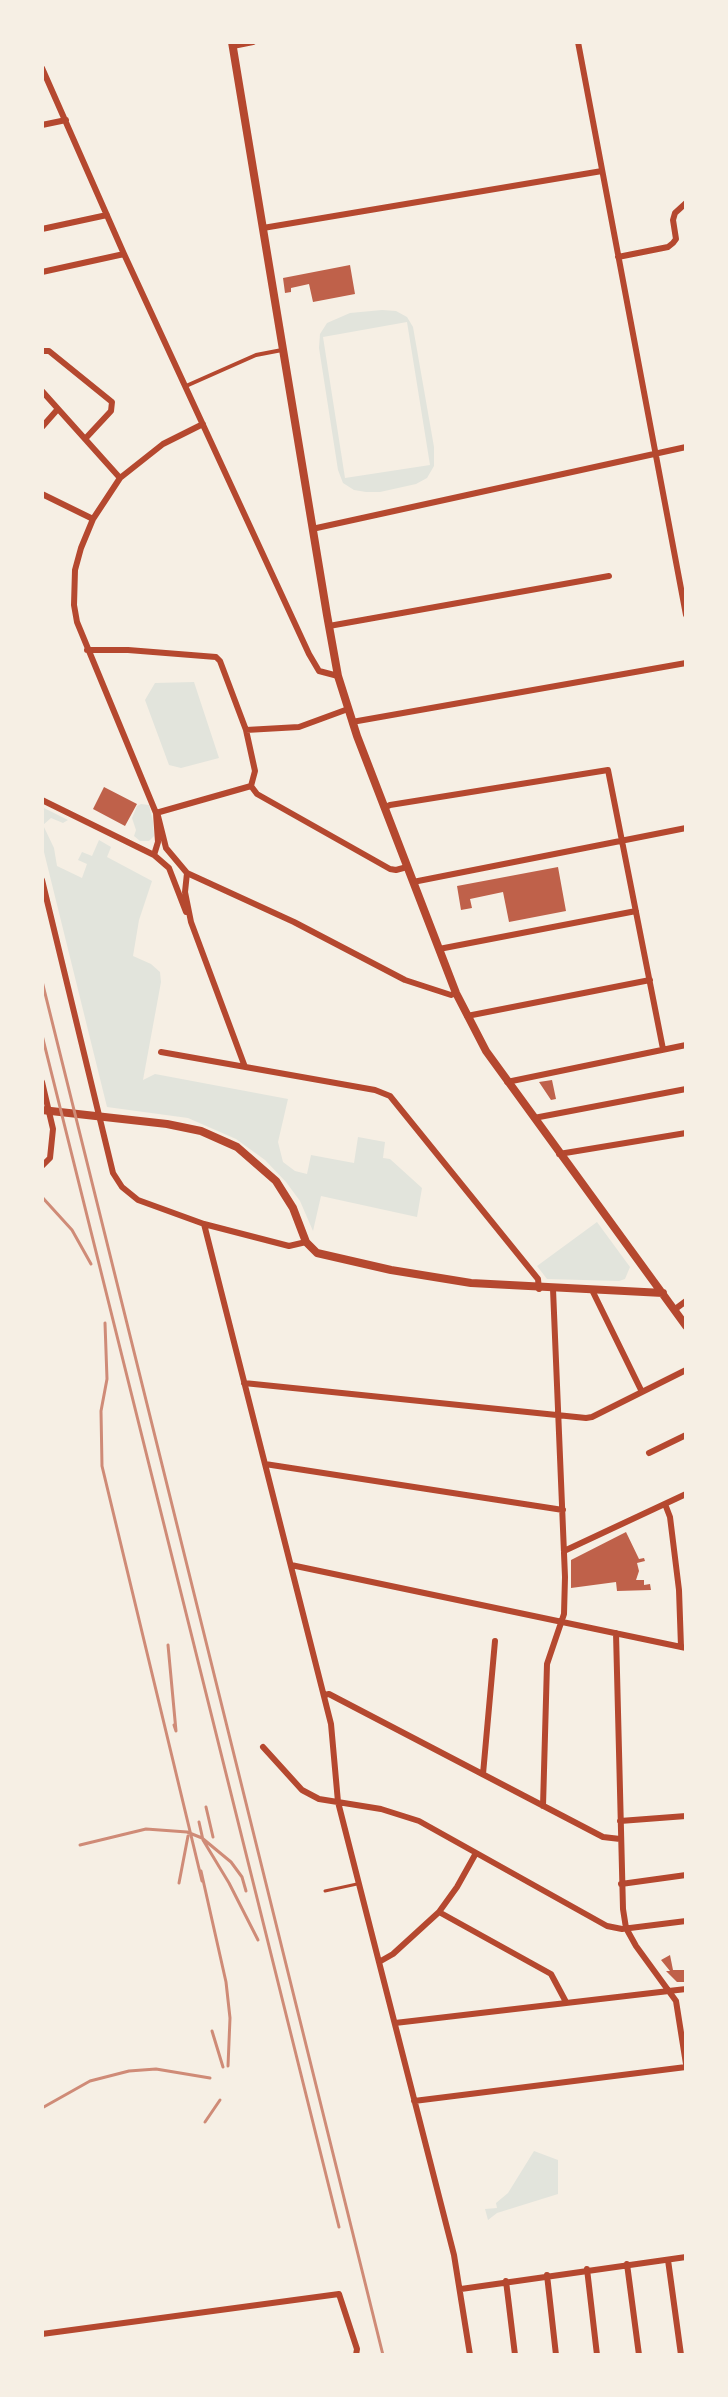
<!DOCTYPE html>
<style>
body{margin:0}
#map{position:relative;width:728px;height:2397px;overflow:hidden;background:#f6efe4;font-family:Manrope,sans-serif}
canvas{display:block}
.frame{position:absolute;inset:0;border:44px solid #f6efe4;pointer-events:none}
</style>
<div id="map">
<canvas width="728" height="2397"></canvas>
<div class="frame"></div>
</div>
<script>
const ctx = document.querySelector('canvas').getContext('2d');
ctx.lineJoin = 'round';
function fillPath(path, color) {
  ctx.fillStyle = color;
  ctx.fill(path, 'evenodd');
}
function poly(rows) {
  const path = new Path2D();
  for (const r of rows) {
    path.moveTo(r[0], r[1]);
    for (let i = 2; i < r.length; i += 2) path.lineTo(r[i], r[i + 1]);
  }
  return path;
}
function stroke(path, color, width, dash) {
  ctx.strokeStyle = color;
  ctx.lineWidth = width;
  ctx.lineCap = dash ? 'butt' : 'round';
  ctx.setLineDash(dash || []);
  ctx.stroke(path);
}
const green = poly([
 [382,310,396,311,407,317,413,327,434,447,434,466,427,478,416,484,380,492,366,492,354,490,343,483,338,470,319,348,320,334,327,323,350,313],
 [407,322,430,465,345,478,323,337],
 [194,682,219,758,181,768,169,765,145,700,155,683],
 [141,804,149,805,153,822,154,836,149,841,140,841,134,836,136,830,132,818,137,806],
 [42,807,68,820,63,823,51,818,43,825,54,848,57,866,82,878,87,864,78,860,82,852,92,856,99,840,111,847,107,857,152,881,139,920,133,956,151,964,160,972,161,982,143,1080,155,1074,288,1099,278,1142,283,1162,295,1171,307,1174,311,1155,354,1163,358,1137,385,1142,383,1158,390,1159,422,1188,417,1217,321,1196,313,1231,300,1201,286,1182,265,1160,236,1139,188,1118,107,1107,42,844],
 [597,1222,630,1267,625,1279,619,1281,547,1279,537,1266],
 [534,2151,558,2160,558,2194,497,2213,488,2220,485,2209,497,2208,496,2203,508,2193]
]);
const building = poly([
 [350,265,355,294,313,302,309,284,291,288,291,292,285,293,283,278],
 [104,787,137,804,125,826,93,809],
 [558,867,566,911,509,922,503,892,470,899,472,908,461,910,457,886],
 [552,1080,556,1099,551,1100,539,1082],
 [626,1532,639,1559,644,1558,645,1561,637,1563,639,1571,636,1580,644,1580,644,1585,650,1584,651,1590,617,1591,616,1582,571,1588,571,1560],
 [670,1955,673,1970,686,1970,686,1982,677,1982,666,1971,670,1971,661,1960]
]);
const service = poly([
 [325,1891,357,1884]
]);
const pedestrian = poly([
 [186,386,256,355,282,350]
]);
const minor = poly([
 [578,42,686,615],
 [233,46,253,42],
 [42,68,124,254,309,654,319,671,338,676],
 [42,125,66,120],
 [263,228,602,171],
 [42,229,107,215],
 [618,257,668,247,673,243,676,239,673,220,675,213,686,203],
 [42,272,124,254],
 [42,351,49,351,112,402,111,411,85,439],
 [42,391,120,478],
 [42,427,57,410],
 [42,494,93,519],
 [312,529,686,447],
 [329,626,609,576],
 [87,650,128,650,216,657,220,661,246,730,255,771,251,786],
 [352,722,686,663],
 [246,730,299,727,348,709],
 [251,786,257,794,390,869,396,870,407,867],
 [42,800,154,855,169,868,186,912],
 [384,808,390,805,608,770,663,1049],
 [156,813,251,786],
 [158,816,166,848,187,873,294,922,405,980,451,995,456,993],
 [154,855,158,842,156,813,77,622,74,605,75,570,81,548,93,519,120,478,163,444,203,424],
 [187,873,185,892,191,922,245,1067],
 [42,880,113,1173,122,1187,138,1200,204,1224,289,1246,306,1242],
 [413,882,686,828],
 [439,949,636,911],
 [467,1016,650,980],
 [161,1052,375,1090,390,1096,538,1279,539,1289],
 [42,1082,53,1129,50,1158,42,1166],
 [507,1082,686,1045],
 [534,1118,686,1089],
 [559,1154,686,1133],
 [204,1224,331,1724,338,1802,454,2255,470,2355],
 [592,1290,642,1392],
 [674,1310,686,1301],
 [244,1383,586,1418,592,1417,686,1370],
 [649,1453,686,1435],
 [265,1464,563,1510],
 [665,1504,670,1517,679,1590,681,1647],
 [564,1551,686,1494],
 [291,1565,686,1648],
 [616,1633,623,1909,626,1928,636,1946,676,2001,686,2064],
 [324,1695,329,1694,603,1837,620,1839],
 [263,1747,302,1790,319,1799,381,1809,419,1821,607,1926,622,1929,686,1921],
 [483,1774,495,1641],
 [543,1806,547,1664,564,1614,565,1577,553,1289],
 [620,1821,686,1816],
 [621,1884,686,1875],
 [439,1912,551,1974,566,2002],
 [379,1962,393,1954,439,1912,457,1887,476,1853],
 [395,2023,686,1989],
 [414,2101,686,2067],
 [668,2260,681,2355],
 [627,2264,639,2355],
 [587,2269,597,2355],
 [547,2275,556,2355],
 [506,2281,515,2355],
 [461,2289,686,2257],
 [42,2334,339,2294,357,2349,356,2355]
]);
const secondary = poly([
 [232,42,327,615,338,676,357,736,456,993,486,1051,686,1326],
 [42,1110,167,1124,201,1131,237,1147,276,1181,293,1208,306,1242,317,1253,391,1270,471,1283,663,1293]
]);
const rail = poly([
 [42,981,383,2355],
 [42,1035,339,2227],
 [42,1197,72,1230,91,1264],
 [105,1323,107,1379,101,1411,102,1466,202,1881],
 [168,1645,176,1731,174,1725],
 [206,1807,213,1837],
 [199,1822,203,1840,229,1883],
 [80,1845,146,1829,187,1832,202,1838,231,1862,242,1877,246,1891],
 [201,1871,226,1982,230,2018,228,2066],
 [179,1883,188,1836],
 [229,1883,258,1940],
 [212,2031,223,2067],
 [42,2108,90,2081,129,2071,156,2069,210,2078],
 [205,2122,220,2100]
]);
fillPath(green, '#e2e4dc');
fillPath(building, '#bf614a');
stroke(service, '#b5482f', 3);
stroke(pedestrian, '#b5482f', 4);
stroke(minor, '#b5482f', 6);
stroke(secondary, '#b5482f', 8);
stroke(rail, '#cf8b77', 3);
</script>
